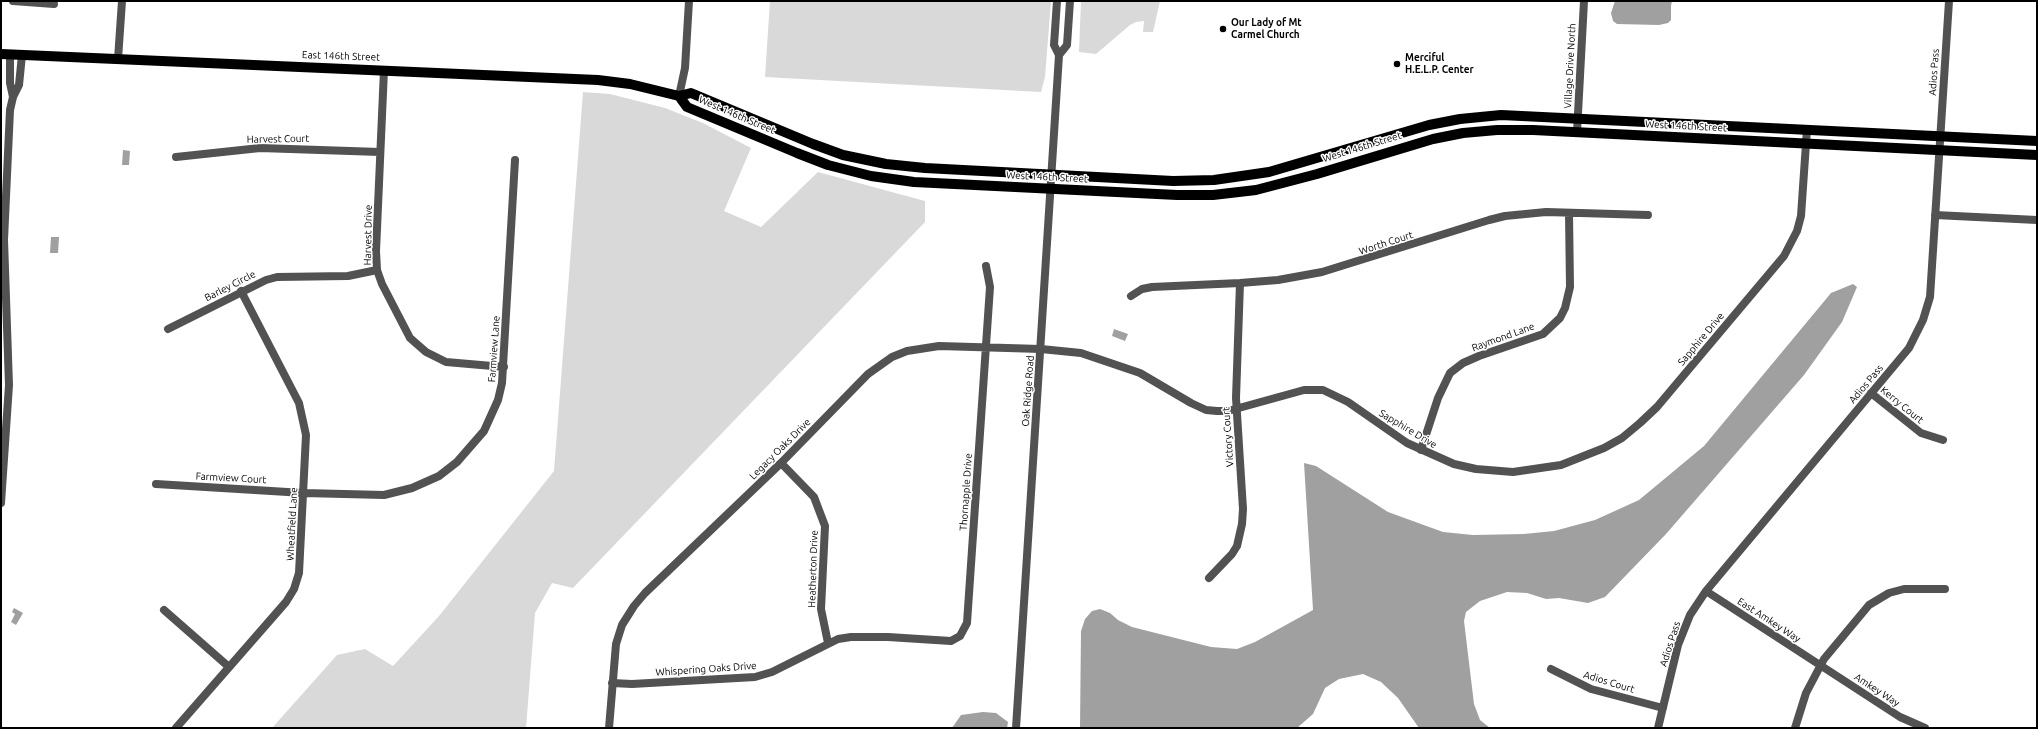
<!DOCTYPE html>
<style>
body{margin:0}
#map{position:relative;width:2038px;height:729px;overflow:hidden;background:#fff;font-family:Ubuntu,sans-serif}
canvas{display:block}
.frame{position:absolute;inset:0;border:2px solid #000;pointer-events:none}
</style>
<div id="map">
<canvas width="2038" height="729"></canvas>
<div class="frame"></div>
</div>
<script>
const ctx = document.querySelector('canvas').getContext('2d');
ctx.lineJoin = 'round';
function fillPath(path, color) {
  ctx.fillStyle = color;
  ctx.fill(path, 'evenodd');
}
function poly(rows) {
  const path = new Path2D();
  for (const r of rows) {
    path.moveTo(r[0], r[1]);
    for (let i = 2; i < r.length; i += 2) path.lineTo(r[i], r[i + 1]);
  }
  return path;
}
function stroke(path, color, width, dash) {
  ctx.strokeStyle = color;
  ctx.lineWidth = width;
  ctx.lineCap = dash ? 'butt' : 'round';
  ctx.setLineDash(dash || []);
  ctx.stroke(path);
}
function drawText(font, color, halo, rows, align = 'center') {
  ctx.font = font + ' Ubuntu,sans-serif';
  ctx.lineWidth = 3;
  ctx.setLineDash([]);
  ctx.textBaseline = 'middle';
  ctx.strokeStyle = halo;
  ctx.fillStyle = color;
  for (const [text, x, y, turn = 0] of rows) {
    ctx.save();
    ctx.translate(x, y);
    ctx.rotate((+turn || 0) * Math.PI / 180);
    ctx.textAlign = isNaN(turn) ? turn : align;
    if (halo) ctx.strokeText(text, 0, 0);
    ctx.fillText(text, 0, 0);
    ctx.restore();
  }
}
const green = poly([
 [770,1,1051,1,1045,77,1041,92,765,77],
 [1081,1,1160,1,1153,32,1143,32,1144,21,1136,22,1130,25,1096,54,1079,52],
 [583,92,610,94,665,108,703,123,751,148,724,211,761,227,818,172,925,201,925,222,573,588,552,583,535,613,526,728,272,728,337,655,365,649,393,666,439,616,554,471]
]);
const water = poly([
 [1615,1,1672,1,1671,6,1671,20,1668,23,1659,25,1617,24,1613,21,1611,13],
 [123,150,130,151,129,165,122,165],
 [51,237,59,237,58,253,50,253],
 [1853,284,1857,287,1842,322,1804,375,1666,534,1605,597,1588,603,1559,598,1546,599,1527,593,1507,592,1480,601,1466,612,1464,621,1474,704,1480,720,1490,728,1419,728,1398,698,1381,682,1363,674,1339,679,1325,688,1313,714,1297,728,1080,728,1081,631,1085,619,1092,611,1100,609,1110,613,1118,620,1132,627,1211,647,1237,649,1255,642,1313,610,1304,463,1316,466,1388,512,1443,532,1473,535,1524,534,1554,531,1595,520,1639,500,1704,446,1831,293],
 [1114,329,1128,334,1125,341,1112,336],
 [14,608,23,613,16,625,11,622,15,614,12,612],
 [983,712,996,713,1008,722,1007,728,952,728,961,715]
]);
const minor = poly([
 [13,1,54,4],
 [10,55,10,83,13,97],
 [118,59,122,1],
 [384,70,376,251,377,270,382,284,410,338,426,352,446,362,504,367],
 [679,96,685,68,689,1],
 [1577,132,1584,1],
 [176,157,260,148,380,152],
 [1935,215,2037,220],
 [1131,296,1142,289,1152,287,1240,283,1278,280,1322,272,1489,220,1505,216,1546,212,1648,215],
 [168,329,266,280,277,277,348,276,377,270],
 [1871,393,1921,433,1943,440],
 [1421,450,1438,398,1450,373,1463,363,1479,356,1543,334,1560,318,1565,308,1570,287,1569,213],
 [781,463,814,497,825,526,821,609,828,643],
 [156,484,304,493,384,495,412,488,439,476,457,462,484,431,498,400,502,383,515,160],
 [1,503,9,385,4,240,10,110,13,97,19,85,22,55],
 [1209,578,1232,554,1237,546,1242,524,1243,509,1236,398,1240,283],
 [1706,591,1900,717,1925,728],
 [164,610,229,667],
 [1551,669,1591,689,1663,708],
 [612,683,632,684,755,677,772,672,838,639,851,637,888,637,951,641,960,636,967,623,990,287,986,266],
 [176,728,286,602,294,589,299,573,306,435,299,403,241,291],
 [609,728,616,644,622,625,634,606,645,593,781,463,868,374,892,357,907,351,939,346,1041,349,1081,353,1140,373,1191,403,1206,410,1217,411,1228,411,1304,390,1323,390,1348,402,1407,443,1454,464,1476,469,1513,472,1561,465,1604,448,1622,438,1640,423,1657,407,1784,256,1797,231,1801,216,1807,129],
 [1658,728,1678,645,1690,615,1706,591,1909,348,1923,320,1930,297,1949,1],
 [1795,728,1806,693,1824,659,1869,605,1889,593,1904,589,1945,589]
]);
const tertiary = poly([
 [1059,55,1067,45,1070,1],
 [1016,728,1059,55,1054,45,1057,1]
]);
const primary = poly([
 [1,54,598,80,630,84,679,96,691,93,813,144,843,155,886,164,925,168,1173,181,1214,180,1269,172,1429,125,1460,119,1501,115,2037,141],
 [679,96,687,107,797,153,828,165,871,176,914,182,1177,195,1213,195,1256,190,1317,174,1433,139,1463,133,1497,130,1533,130,2037,155]
]);
const markers = [
 [1223,29,4,"#000"],
 [1397,64,4,"#000"]
];
const poiNames = [
 ["Our Lady of Mt",1231,23],
 ["Carmel Church",1231,35],
 ["Merciful",1405,58],
 ["H.E.L.P. Center",1405,70]
];
const streetNames = [
 ["East 146th Street",341,56,2],
 ["Village Drive North",1570,66,-87],
 ["Adios Pass",1934,72,-86],
 ["West 146th Street",737,115,23],
 ["West 146th Street",1686,126,3],
 ["Harvest Court",278,139,-1],
 ["West 146th Street",1362,147,-17],
 ["West 146th Street",1047,177,3],
 ["Harvest Drive",368,235,-89],
 ["Worth Court",1386,243,-18],
 ["Barley Circle",230,286,-27],
 ["Raymond Lane",1503,337,-20],
 ["Sapphire Drive",1701,339,-50],
 ["Farmview Lane",494,349,-86],
 ["Adios Pass",1866,384,-50],
 ["Oak Ridge Road",1028,391,-86],
 ["Kerry Court",1902,405,39],
 ["Sapphire Drive",1408,429,31],
 ["Victory Court",1228,437,-94],
 ["Legacy Oaks Drive",780,449,-45],
 ["Farmview Court",231,478,3],
 ["Thornapple Drive",966,492,-86],
 ["Wheatfield Lane",292,524,-87],
 ["Heatherton Drive",813,569,-88],
 ["East Amkey Way",1769,620,33],
 ["Adios Pass",1670,644,-72],
 ["Whispering Oaks Drive",706,669,-4],
 ["Adios Court",1609,682,17],
 ["Amkey Way",1877,690,33]
];
fillPath(green, '#d9d9d9');
fillPath(water, '#a0a0a0');
stroke(minor, '#525252', 8);
stroke(tertiary, '#525252', 8);
stroke(primary, '#000', 10);
for (const [x, y, r, color] of markers) {
  const dot = new Path2D();
  dot.arc(x, y, r, 0, 2 * Math.PI);
  ctx.fillStyle = color;
  ctx.fill(dot);
  stroke(dot, '#fff', 1.5);
}
drawText('bold 10px', '#000', '#fff', poiNames, 'left');
drawText('10px', '#000', '#fff', streetNames);
</script>
